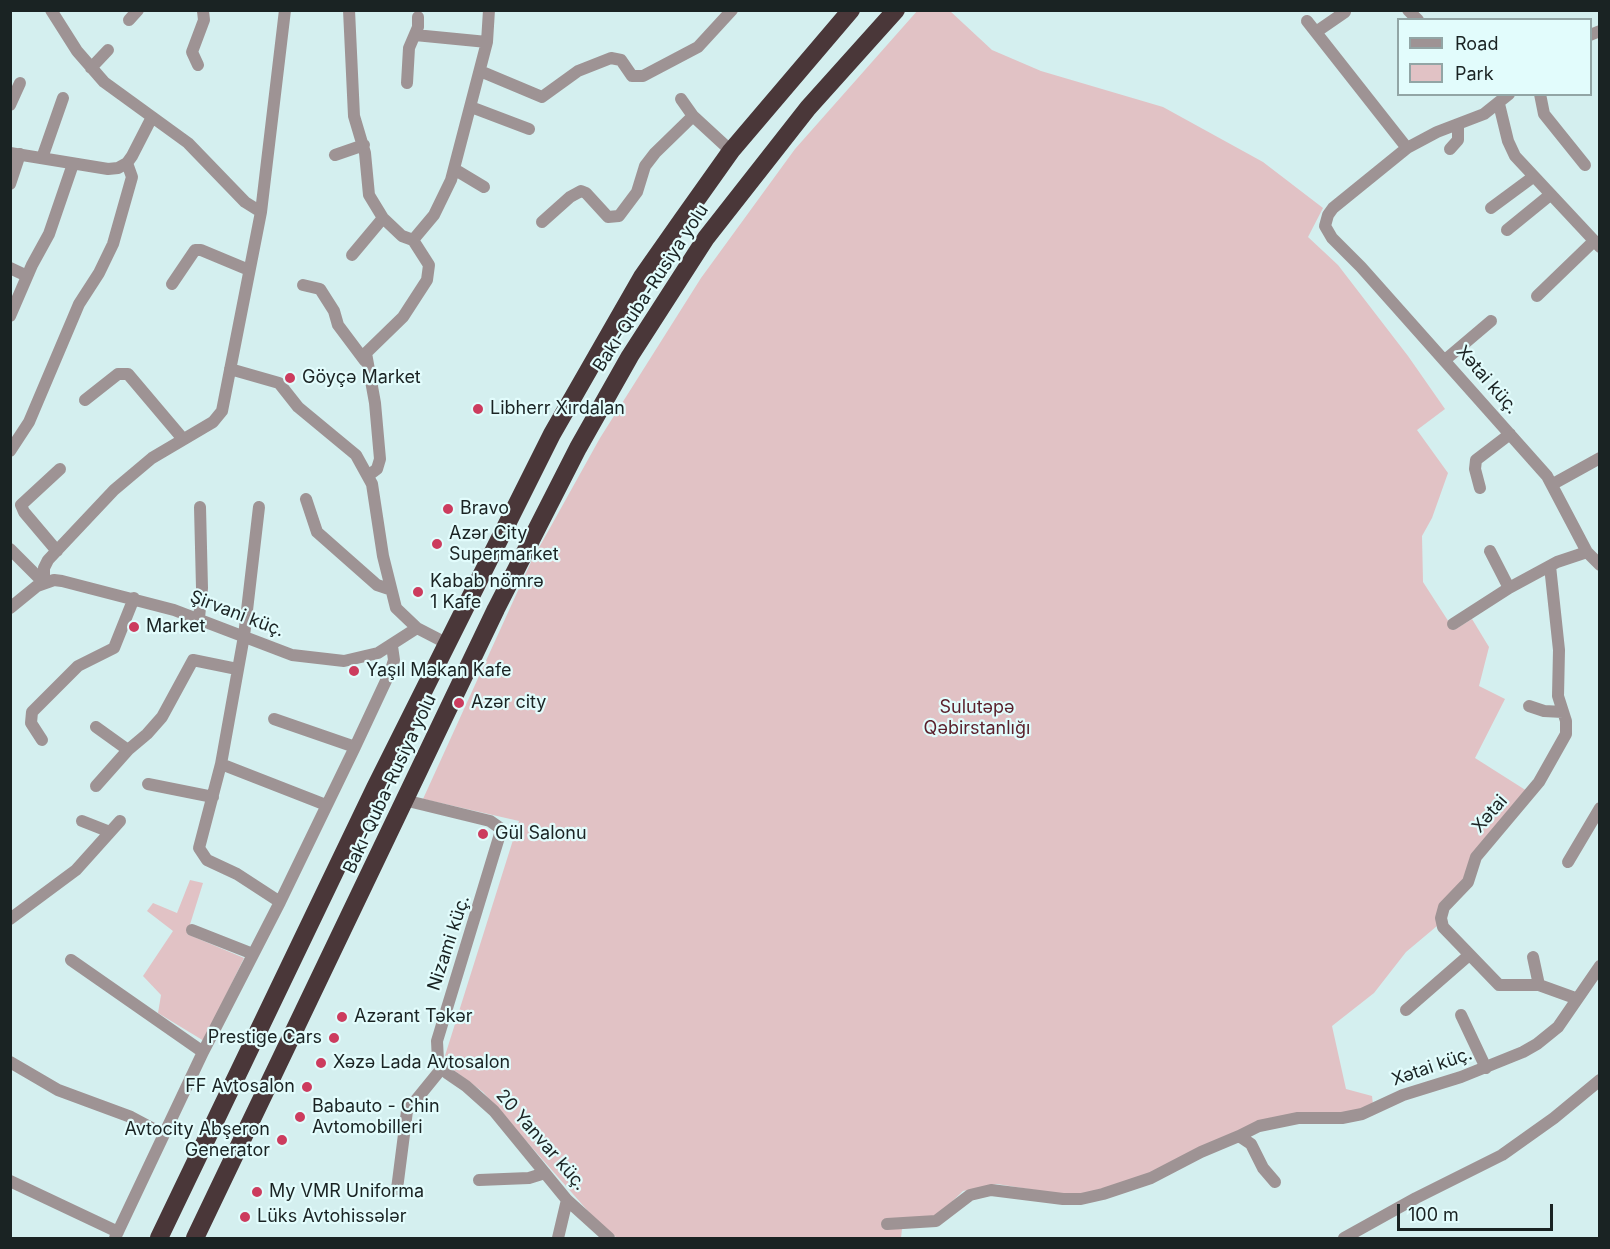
<!DOCTYPE html>
<meta charset="utf-8">
<style>
body{margin:0}
#map{position:relative;width:1610px;height:1249px;overflow:hidden;background:#d4efef;font-family:Inter,sans-serif}
canvas{display:block}
.frame{position:absolute;inset:0;border:12px solid #1a2323;pointer-events:none}
.legend{position:absolute;left:1397px;top:18px;width:195px;height:78px;box-sizing:border-box;background:#e2fcfc;border:2px solid #92a5a5;margin:0;padding:8px 10px;list-style:none;font-size:18px;color:#1a2323}
.legend li{display:flex;align-items:center;gap:12px;height:30px}
.legend b{width:30px;border:2px solid #92a5a5}
.scale{position:absolute;left:1397px;top:1204px;width:156px;height:27px;box-sizing:border-box;border:3px solid #1a2323;border-top:0;padding-left:8px;font-size:18px;line-height:21px;white-space:nowrap;color:#1a2323;-webkit-text-stroke:4px #e2fcfc;paint-order:stroke}
</style>
<div id="map">
<canvas width="1610" height="1249"></canvas>
<div class="frame"></div>
<ul class="legend">
<li><b style="height:8px;background:#9e9394"></b>Road</li>
<li><b style="height:16px;background:#e1c2c5"></b>Park</li>
</ul>
<div class="scale">100 m</div>
</div>
<script>
const ctx = document.querySelector('canvas').getContext('2d');
ctx.lineJoin = 'round';
function fillPath(path, color) {
  ctx.fillStyle = color;
  ctx.fill(path, 'evenodd');
}
function poly(rows) {
  const path = new Path2D();
  for (const r of rows) {
    path.moveTo(r[0], r[1]);
    for (let i = 2; i < r.length; i += 2) path.lineTo(r[i], r[i + 1]);
  }
  return path;
}
function stroke(path, color, width, dash) {
  ctx.strokeStyle = color;
  ctx.lineWidth = width;
  ctx.lineCap = dash ? 'butt' : 'round';
  ctx.setLineDash(dash || []);
  ctx.stroke(path);
}
function drawText(font, color, halo, rows, align = 'center') {
  ctx.font = font + ' Inter,sans-serif';
  ctx.lineWidth = 4.5;
  ctx.setLineDash([]);
  ctx.textBaseline = 'middle';
  ctx.strokeStyle = halo;
  ctx.fillStyle = color;
  for (const [text, x, y, turn = 0] of rows) {
    ctx.save();
    ctx.translate(x, y);
    ctx.rotate((+turn || 0) * Math.PI / 180);
    ctx.textAlign = isNaN(turn) ? turn : align;
    if (halo) ctx.strokeText(text, 0, 0);
    ctx.fillText(text, 0, 0);
    ctx.restore();
  }
}
const green = poly([
 [918,10,950,11,992,50,1041,71,1163,107,1263,162,1323,208,1308,237,1338,265,1408,356,1445,409,1417,430,1448,473,1432,518,1422,536,1423,582,1454,630,1472,619,1489,647,1479,686,1505,699,1475,758,1527,791,1466,876,1437,926,1406,952,1374,993,1332,1026,1346,1089,1372,1096,1373,1105,1360,1110,1250,1129,1142,1176,1113,1186,1072,1196,997,1184,963,1191,937,1216,903,1220,901,1238,617,1238,595,1219,483,1092,443,1062,519,821,423,799,531,562,600,438,701,278,795,149],
 [190,880,203,883,187,934,244,958,204,1041,158,1013,161,995,143,976,173,931,147,911,153,903,177,913]
]);
const street = poly([
 [51,10,77,51,104,82,188,143,245,202,261,212],
 [349,10,354,116,365,153,369,195,383,218,402,236,413,240],
 [1408,10,1418,20],
 [129,20,138,10],
 [1307,21,1407,148],
 [1316,32,1345,12],
 [415,35,487,42],
 [1590,35,1600,31],
 [198,65,192,52,204,20,203,11],
 [91,68,108,50],
 [480,71,542,97,578,71,611,58,621,60,632,76,643,76,698,47,732,10],
 [407,83,409,48,418,27,418,17],
 [1509,94,1484,114,1437,132,1407,148,1333,208,1328,215,1325,226,1332,238,1361,267,1547,476,1587,552,1600,565],
 [1540,94,1544,114,1585,165],
 [681,99,693,116,731,151],
 [1499,104,1508,141,1515,156,1600,247],
 [10,105,20,83],
 [471,107,529,129],
 [1450,149,1458,140,1458,125],
 [10,153,108,169,118,168,127,163,132,156,152,117],
 [335,155,364,145],
 [42,158,63,98],
 [454,169,484,187],
 [10,184,20,154],
 [1491,208,1533,177],
 [542,222,570,197,581,191,586,193,608,217,619,216,637,192,645,166,655,153,693,116],
 [1507,230,1550,195],
 [413,240,434,215,451,180,487,42,489,10],
 [352,255,383,218],
 [10,268,27,276],
 [172,284,195,250,201,250,249,270],
 [303,285,320,289,334,311,338,325,365,361],
 [1537,296,1594,241],
 [10,316,32,265,49,234,73,164],
 [1445,360,1491,321],
 [230,369,279,383,298,407,356,455,372,484,383,556,396,608,417,628,446,643],
 [85,400,118,374,128,374,183,439],
 [10,451,29,422,79,304,99,273,113,244,132,177,127,163],
 [369,475,377,469,380,459,375,403,366,353,403,317,427,280,429,265,413,240],
 [1553,484,1600,458],
 [1480,488,1475,469,1476,460,1510,434],
 [306,499,317,532,377,585,389,589],
 [259,507,244,636,221,764,199,848,207,860,237,874,280,902],
 [10,549,44,583],
 [57,551,24,512,21,505,60,469],
 [1490,551,1509,588],
 [1550,566,1559,650,1558,696,1566,721,1566,734,1539,782,1476,857,1468,882,1444,907,1441,918,1443,927,1499,985,1539,985,1575,998],
 [44,583,44,568,48,560,114,490,152,458,213,422,222,411,261,212,285,10],
 [10,608,37,586,54,580,62,581,174,610,292,655,344,661,378,653,417,628],
 [199,618,202,588,200,507],
 [1453,624,1509,588,1557,562,1587,552],
 [1529,706,1544,711,1563,712],
 [274,719,355,747],
 [96,727,128,750,147,734,162,717,193,660,237,669],
 [42,740,31,723,32,712,78,666,114,648,134,598],
 [221,764,326,805],
 [148,784,213,797],
 [96,786,128,750],
 [404,800,490,821,500,828,500,834,437,1041,438,1061,447,1073,466,1086,494,1111,567,1200,609,1238],
 [82,821,110,832],
 [1568,862,1600,808],
 [10,919,76,870,120,821],
 [192,930,253,954],
 [1533,957,1539,985],
 [71,960,203,1052],
 [1406,1010,1468,956],
 [1461,1015,1486,1068],
 [10,1062,58,1090,131,1117,163,1134],
 [1239,1136,1259,1126,1298,1118,1342,1118,1362,1114,1403,1095,1461,1077,1523,1052,1537,1044,1558,1027,1600,966],
 [479,1180,529,1178,545,1173],
 [10,1181,118,1232],
 [397,1189,407,1111,442,1068],
 [887,1224,936,1221,970,1195,991,1190,1063,1199,1081,1199,1103,1194,1151,1178,1201,1152,1239,1136,1251,1144,1263,1168,1275,1182],
 [115,1238,203,1052,280,902,355,747,391,670,394,660,392,646],
 [558,1238,567,1200],
 [1344,1238,1416,1198,1502,1155,1554,1118,1600,1080]
]);
const highway = poly([
 [159,1238,375,788,552,434,642,277,682,220,731,151,851,10],
 [195,1238,496,609,578,448,630,356,706,238,808,108,896,10]
]);
const markers = [
 [290,378,6,"#cc3c5e"],
 [478,409,6,"#cc3c5e"],
 [448,509,6,"#cc3c5e"],
 [437,544,6,"#cc3c5e"],
 [418,592,6,"#cc3c5e"],
 [134,627,6,"#cc3c5e"],
 [354,671,6,"#cc3c5e"],
 [459,703,6,"#cc3c5e"],
 [483,834,6,"#cc3c5e"],
 [342,1017,6,"#cc3c5e"],
 [334,1038,6,"#cc3c5e"],
 [321,1063,6,"#cc3c5e"],
 [307,1087,6,"#cc3c5e"],
 [300,1117,6,"#cc3c5e"],
 [282,1140,6,"#cc3c5e"],
 [257,1192,6,"#cc3c5e"],
 [245,1217,6,"#cc3c5e"]
];
const streetNames = [
 ["Bakı-Quba-Rusiya yolu",651,288,-57],
 ["Xətai küç.",1487,380,49],
 ["Şirvani küç.",237,614,21],
 ["Bakı-Quba-Rusiya yolu",390,784,-65],
 ["Xətai",1490,814,-49],
 ["Nizami küç.",449,943,-72],
 ["Xətai küç.",1432,1067,-19],
 ["20 Yanvar küç.",541,1140,49]
];
const poiNames = [
 ["Göyçə Market",302,378],
 ["Libherr Xırdalan",490,409],
 ["Bravo",460,509],
 ["Azər City",449,534],
 ["Supermarket",449,555],
 ["Kabab nömrə",430,582],
 ["1 Kafe",430,603],
 ["Market",146,627],
 ["Yaşıl Məkan Kafe",366,671],
 ["Azər city",471,703],
 ["Gül Salonu",495,834],
 ["Azərant Təkər",354,1017],
 ["Prestige Cars",322,1038,"right"],
 ["Xəzə Lada Avtosalon",333,1063],
 ["FF Avtosalon",295,1087,"right"],
 ["Babauto - Chin",312,1107],
 ["Avtomobilleri",312,1128],
 ["Avtocity Abşeron",270,1130,"right"],
 ["Generator",270,1151,"right"],
 ["My VMR Uniforma",269,1192],
 ["Lüks Avtohissələr",257,1217]
];
const parkNames = [
 ["Sulutəpə",977,708],
 ["Qəbirstanlığı",977,729]
];
fillPath(green, '#e1c2c5');
stroke(street, '#9e9394', 12);
stroke(highway, '#4a3739', 18);
for (const [x, y, r, color] of markers) {
  const dot = new Path2D();
  dot.arc(x, y, r, 0, 2 * Math.PI);
  ctx.fillStyle = color;
  ctx.fill(dot);
  stroke(dot, '#e2fcfc', 2);
}
drawText('18px', '#1a2323', '#e2fcfc', streetNames);
drawText('18px', '#1a2323', '#e2fcfc', poiNames, 'left');
drawText('18px', '#5a1f2b', '#e2fcfc', parkNames);
</script>
